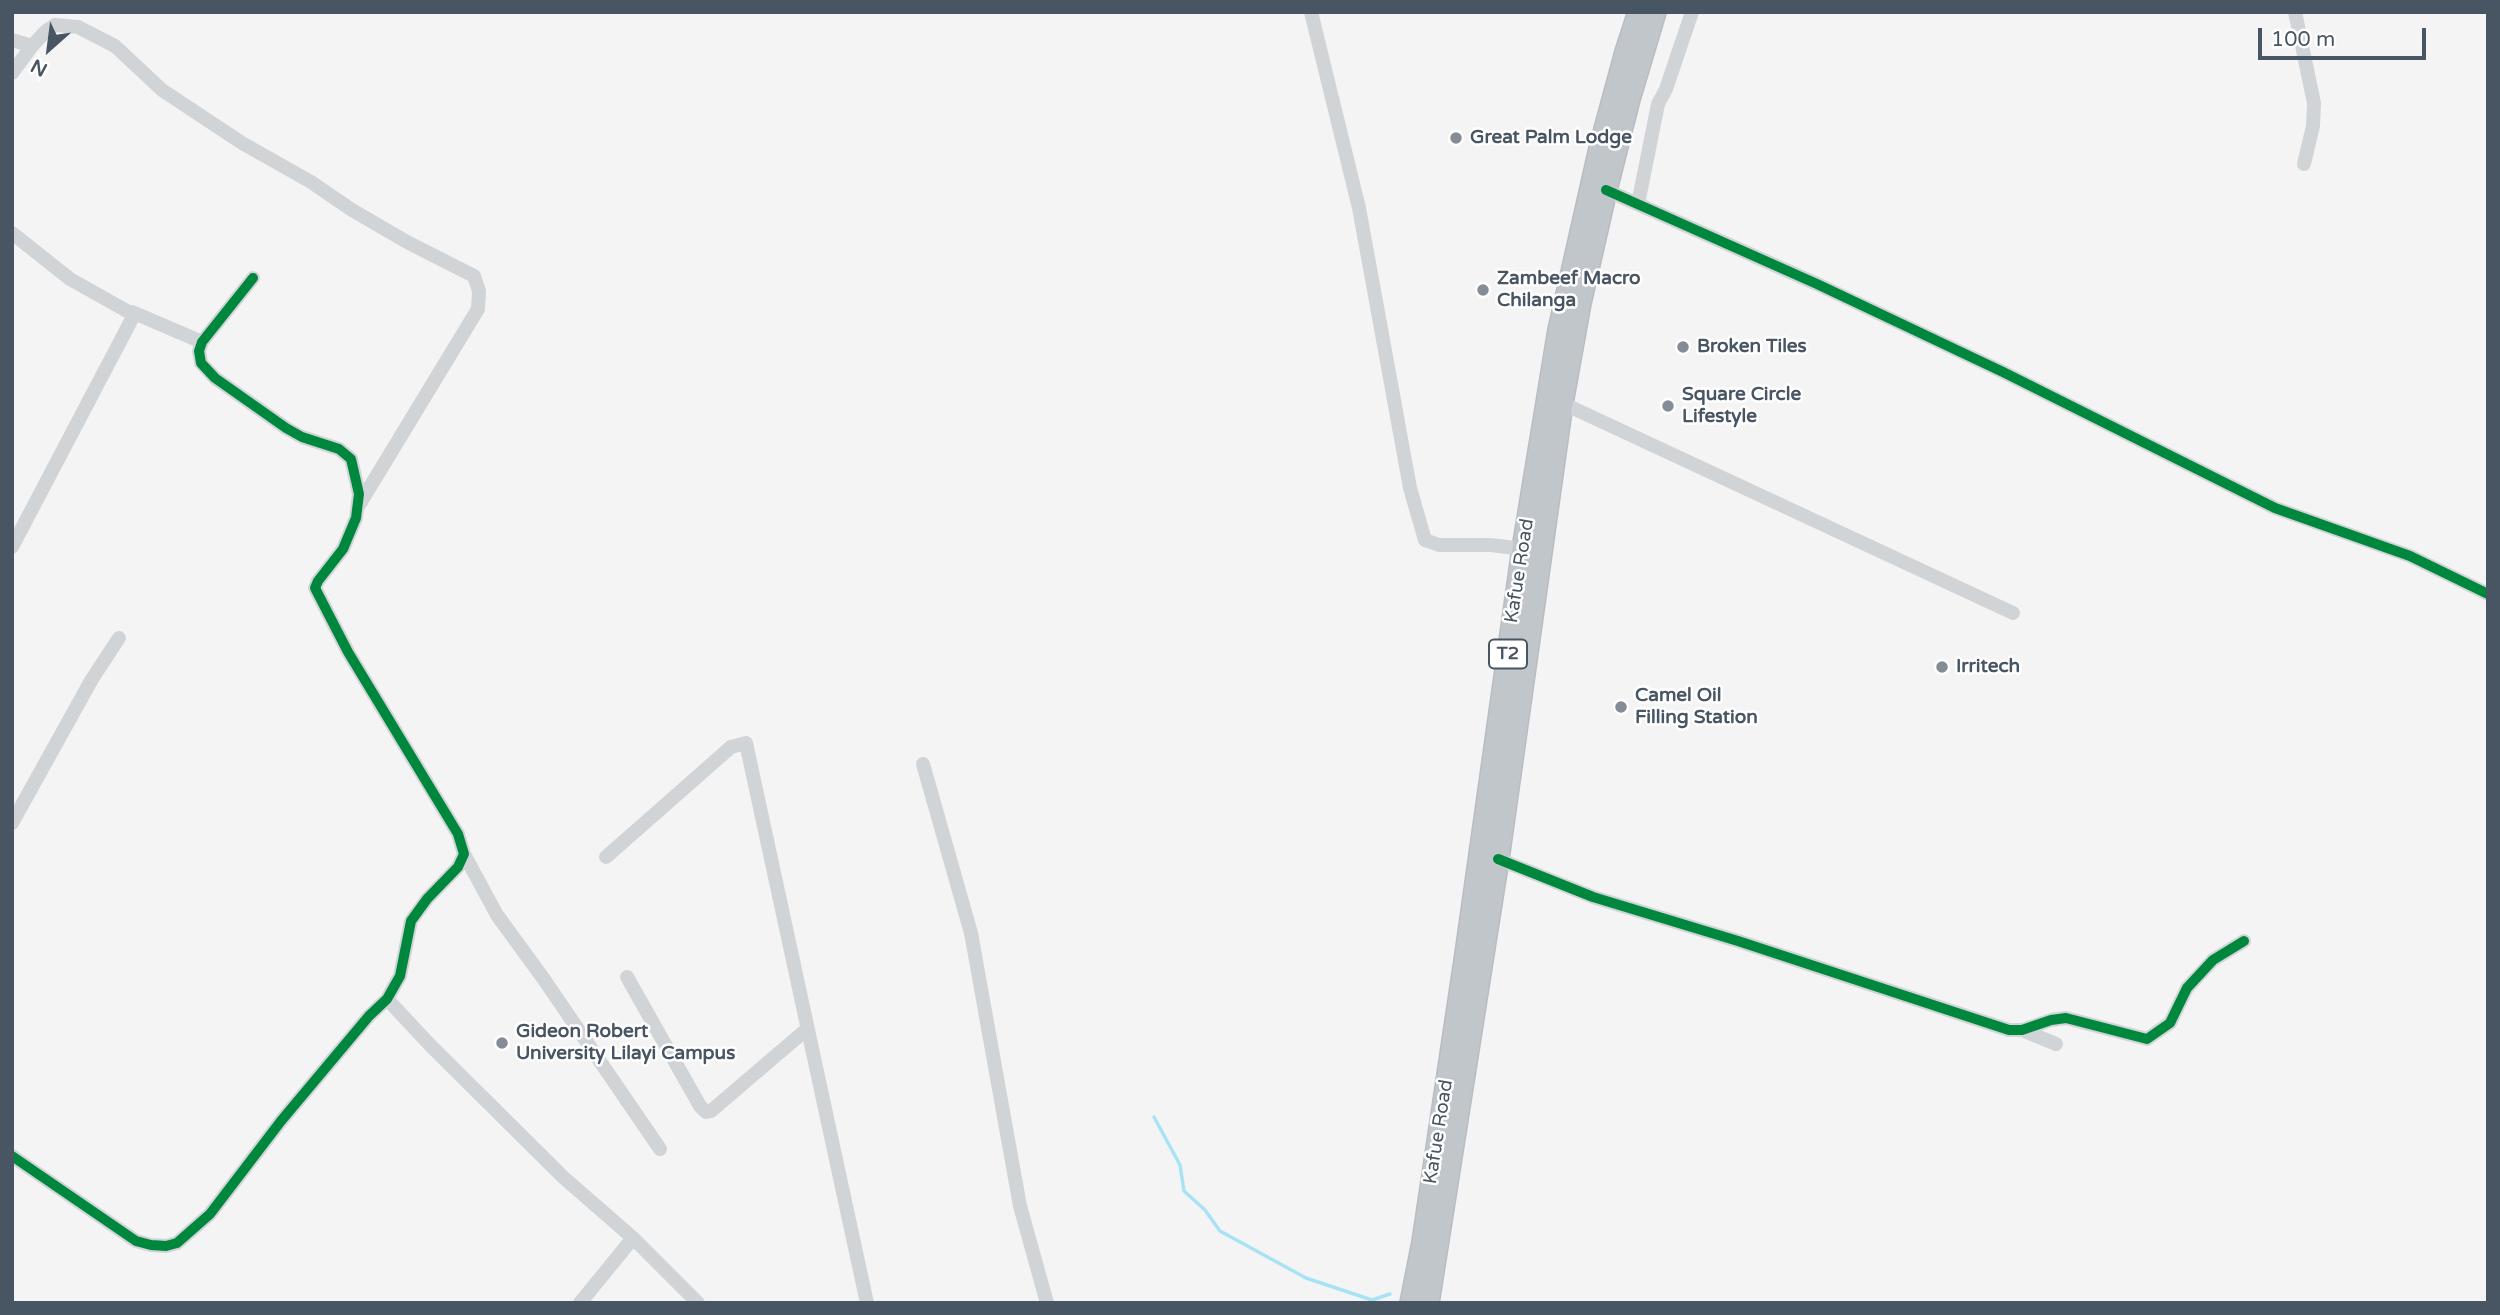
<!DOCTYPE html>
<style>
body{margin:0}
#map{position:relative;width:2500px;height:1315px;overflow:hidden;background:#f4f4f4;font-family:"Varela Round",sans-serif}
canvas{display:block}
.frame{position:absolute;inset:0;border:14px solid #485563;pointer-events:none}
.north{position:absolute;left:14px;top:14px;width:70px;height:70px;-webkit-text-stroke:5px #fff;paint-order:stroke;rotate:208deg;font-size:19px;font-weight:700;line-height:28px;text-align:center;color:#485563}
.north::after{content:'';display:block;margin:auto;width:24px;height:32px;background:#485563;clip-path:polygon(50% 0,100% 100%,50% 72%,0 100%)}
.scale{position:absolute;left:2258px;top:28px;width:168px;height:32px;box-sizing:border-box;border:4px solid #485563;border-top:0;padding-left:9px;font-size:21px;line-height:24px;white-space:nowrap;color:#485563;-webkit-text-stroke:5px #fff;paint-order:stroke}
</style>
<div id="map">
<canvas width="2500" height="1315"></canvas>
<div class="frame"></div>
<div class="north">N</div>
<div class="scale">100 m</div>
</div>
<script>
const ctx = document.querySelector('canvas').getContext('2d');
ctx.lineJoin = 'round';
function poly(rows) {
  const path = new Path2D();
  for (const r of rows) {
    path.moveTo(r[0], r[1]);
    for (let i = 2; i < r.length; i += 2) path.lineTo(r[i], r[i + 1]);
  }
  return path;
}
function stroke(path, color, width, dash) {
  ctx.strokeStyle = color;
  ctx.lineWidth = width;
  ctx.lineCap = dash ? 'butt' : 'round';
  ctx.setLineDash(dash || []);
  ctx.stroke(path);
}
function drawText(font, color, halo, rows, align = 'center') {
  ctx.font = font + ' "Varela Round",sans-serif';
  ctx.lineWidth = 5;
  ctx.setLineDash([]);
  ctx.textBaseline = 'middle';
  ctx.strokeStyle = halo;
  ctx.fillStyle = color;
  for (const [text, x, y, turn = 0] of rows) {
    ctx.save();
    ctx.translate(x, y);
    ctx.rotate((+turn || 0) * Math.PI / 180);
    ctx.textAlign = isNaN(turn) ? turn : align;
    if (halo) ctx.strokeText(text, 0, 0);
    ctx.fillText(text, 0, 0);
    ctx.restore();
  }
}
const stream = poly([
 [1154,1117,1180,1165,1184,1191,1205,1210,1220,1231,1306,1278,1372,1300,1390,1294]
]);
const minor = poly([
 [1311,12,1359,208,1410,488,1425,540,1439,545,1491,545,1523,549],
 [2295,12,2314,103,2313,126,2304,164],
 [12,40,32,46],
 [12,73,32,46,46,31,55,25,78,27,115,46,162,90,242,143,311,182,352,210,407,242,474,276,479,291,478,309,359,505],
 [1606,190,1817,284,2003,372,2275,508,2410,556,2488,594],
 [1638,204,1658,104,1666,89,1692,12],
 [12,233,70,279,134,315,12,547],
 [132,312,202,342],
 [1562,403,2013,613],
 [923,764,971,933,1020,1206,1047,1303],
 [12,823,92,679,119,638],
 [464,854,497,915,543,978,660,1149],
 [606,857,731,747,746,743,867,1303],
 [1498,859,1593,897,1738,941,2009,1030,2022,1030,2051,1020,2066,1018,2147,1039,2170,1023,2187,988,2213,960,2244,941],
 [627,977,700,1106,706,1112,711,1111,807,1029],
 [387,999,431,1046,563,1177,633,1238,698,1303],
 [2022,1030,2056,1044],
 [12,1156,136,1241,151,1245,166,1246,177,1243,210,1214,281,1121,369,1016,387,999,400,976,411,921,427,899,458,867,464,854,458,834,348,652,315,588,318,581,343,549,356,518,359,494,351,459,339,449,302,437,286,428,215,378,201,363,199,351,202,342,253,278],
 [580,1303,633,1238]
]);
const highway = poly([
 [1411,1303,1423,1242,1466,954,1523,549,1559,330,1601,144,1626,52,1639,12],
 [1428,1303,1498,859,1562,403,1580,303,1606,190,1629,99,1655,12]
]);
const cycleway = poly([
 [1606,190,1817,284,2003,372,2275,508,2410,556,2488,594],
 [1498,859,1593,897,1738,941,2009,1030,2022,1030,2051,1020,2066,1018,2147,1039,2170,1023,2187,988,2213,960,2244,941],
 [12,1156,136,1241,151,1245,166,1246,177,1243,210,1214,281,1121,369,1016,387,999,400,976,411,921,427,899,458,867,464,854,458,834,348,652,315,588,318,581,343,549,356,518,359,494,351,459,339,449,302,437,286,428,215,378,201,363,199,351,202,342,253,278]
]);
const markers = [
 [1456,138,7,"#848d96"],
 [1483,290,7,"#848d96"],
 [1683,347,7,"#848d96"],
 [1668,406,7,"#848d96"],
 [1942,667,7,"#848d96"],
 [1621,707,7,"#848d96"],
 [502,1043,7,"#848d96"]
];
const shields = [
 [1508,654,38]
];
const shieldNames = [
 ["T2",1508,654]
];
const poiNames = [
 ["Great Palm Lodge",1470,138],
 ["Zambeef Macro",1497,279],
 ["Chilanga",1497,301],
 ["Broken Tiles",1697,347],
 ["Square Circle",1682,395],
 ["Lifestyle",1682,417],
 ["Irritech",1956,667],
 ["Camel Oil",1635,696],
 ["Filling Station",1635,718],
 ["Gideon Robert",516,1032],
 ["University Lilayi Campus",516,1054]
];
const streetNames = [
 ["Kafue Road",1520,571,-81],
 ["Kafue Road",1439,1132,-81]
];
stroke(stream, '#a8e3f5', 3.5);
stroke(highway, '#b8bdc4', 24);
stroke(minor, '#d1d4d7', 14);
stroke(highway, '#c1c6cb', 21);
stroke(cycleway, '#00873e', 10);
for (const [x, y, r, color] of markers) {
  const dot = new Path2D();
  dot.arc(x, y, r, 0, 2 * Math.PI);
  ctx.fillStyle = color;
  ctx.fill(dot);
  stroke(dot, '#fff', 2.5);
}
for (const [x, y, w] of shields) {
  const box = new Path2D();
  box.roundRect(x - w / 2, y - 14.5, w, 29, 5);
  ctx.fillStyle = '#fff';
  ctx.fill(box);
  stroke(box, '#485563', 2);
}
drawText('bold 18px', '#485563', null, shieldNames);
drawText('bold 19px', '#485563', '#fff', poiNames, 'left');
drawText('19px', '#485563', '#fff', streetNames);
</script>
